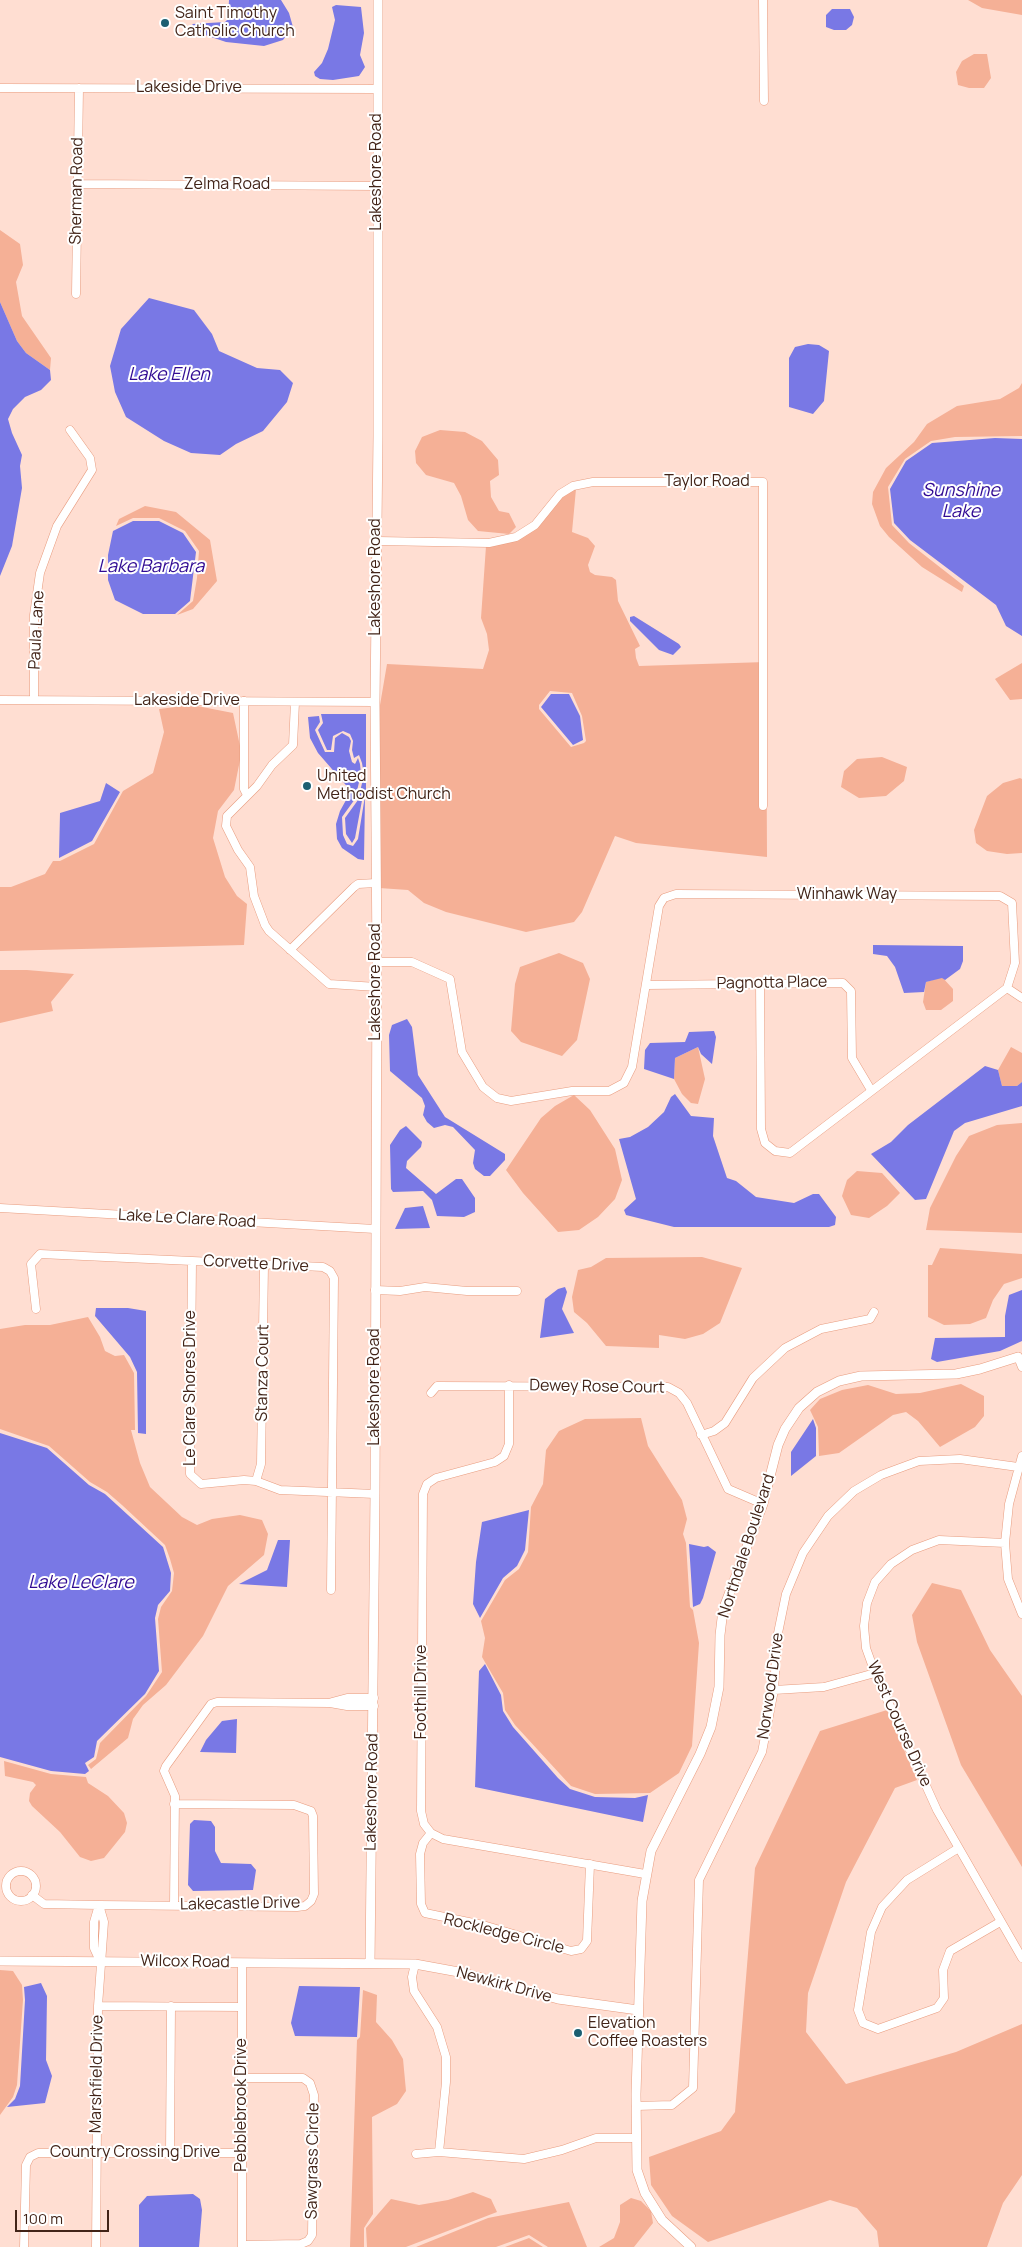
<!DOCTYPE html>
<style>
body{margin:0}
#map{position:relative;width:1022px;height:2247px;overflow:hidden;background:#ffded2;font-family:Manrope,sans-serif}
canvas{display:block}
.scale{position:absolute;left:15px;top:2210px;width:94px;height:22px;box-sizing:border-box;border:2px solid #422418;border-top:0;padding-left:6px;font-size:15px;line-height:18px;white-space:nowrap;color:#422418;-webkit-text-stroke:4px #fff;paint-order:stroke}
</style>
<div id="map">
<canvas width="1022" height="2247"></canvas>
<div class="scale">100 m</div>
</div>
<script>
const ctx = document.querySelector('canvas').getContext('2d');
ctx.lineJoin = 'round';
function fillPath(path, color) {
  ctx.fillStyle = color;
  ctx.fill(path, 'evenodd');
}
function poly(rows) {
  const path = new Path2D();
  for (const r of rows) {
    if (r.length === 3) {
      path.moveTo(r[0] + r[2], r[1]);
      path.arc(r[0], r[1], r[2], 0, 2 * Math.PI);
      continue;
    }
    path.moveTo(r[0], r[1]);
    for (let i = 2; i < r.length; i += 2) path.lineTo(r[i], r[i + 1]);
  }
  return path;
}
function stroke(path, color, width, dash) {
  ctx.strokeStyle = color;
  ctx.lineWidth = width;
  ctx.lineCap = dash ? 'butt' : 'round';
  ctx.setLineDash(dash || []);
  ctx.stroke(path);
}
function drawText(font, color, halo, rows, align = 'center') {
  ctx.font = font + ' Manrope,sans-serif';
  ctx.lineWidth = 4;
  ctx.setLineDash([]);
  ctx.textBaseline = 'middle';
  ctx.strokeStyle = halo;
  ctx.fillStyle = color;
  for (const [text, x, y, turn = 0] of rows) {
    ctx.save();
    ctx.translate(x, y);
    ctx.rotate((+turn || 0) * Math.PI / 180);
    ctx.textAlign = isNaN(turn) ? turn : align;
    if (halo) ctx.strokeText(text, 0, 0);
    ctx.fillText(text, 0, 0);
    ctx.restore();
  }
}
const green = poly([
 [968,0,1022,0,1022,15,982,8],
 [974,54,987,54,991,78,984,88,969,88,958,85,956,72,962,61],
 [0,230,20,244,23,265,16,282,22,316,51,358,50,370,26,353,17,341,0,302],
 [1022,383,1022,436,955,437,931,441,905,459,888,487,892,525,909,543,964,586,962,592,922,567,889,537,880,526,872,504,873,492,886,468,914,442,927,424,957,406,1000,399,1019,388],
 [440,430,465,432,482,441,498,460,499,475,490,481,491,497,499,511,509,513,516,527,509,534,478,531,468,520,461,496,454,483,426,475,416,463,415,451,422,437],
 [574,489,576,489,572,532,588,538,595,546,588,565,590,572,595,575,612,577,616,580,618,601,640,646,635,649,636,658,639,666,766,662,767,857,636,843,615,836,582,912,574,922,526,932,446,912,424,903,408,890,379,888,380,705,387,664,483,669,489,650,487,634,481,618,486,546,537,528,562,497],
 [550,691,572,693,582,716,586,741,584,743,571,747,539,709,539,705],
 [145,506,176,512,210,540,217,581,193,609,177,615,193,601,197,578,199,551,185,531,159,518,133,518,116,526,119,519],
 [1022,663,1022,699,1010,700,995,679],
 [192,705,233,713,240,746,240,760,234,790,218,811,213,838,225,877,237,896,247,904,244,945,0,951,0,887,11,887,45,874,53,861,60,861,94,844,123,791,153,773,164,732,159,709],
 [882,757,907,767,904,781,886,796,859,798,841,787,844,771,857,759],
 [1020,778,1022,779,1022,853,1007,854,987,851,976,843,974,830,987,796,1003,783],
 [559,953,583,963,590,979,577,1040,562,1056,521,1042,511,1031,515,984,520,967],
 [0,970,27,970,74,974,51,1002,53,1011,0,1023],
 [942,977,953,989,953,1001,941,1010,926,1010,923,1002,926,982],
 [698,1047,705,1079,698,1104,691,1103,682,1094,674,1079,675,1058],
 [1011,1047,1022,1053,1022,1082,1017,1086,1002,1086,998,1070],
 [574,1095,590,1110,615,1149,622,1180,615,1199,598,1217,579,1230,558,1232,523,1193,506,1170,541,1118,555,1106],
 [1022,1123,1022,1233,926,1230,930,1208,956,1156,969,1136,997,1125],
 [857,1171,882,1173,900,1193,887,1206,869,1218,851,1215,842,1196,847,1180],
 [940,1248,1022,1254,1022,1278,1004,1284,993,1300,986,1318,970,1324,944,1325,928,1317,928,1265,932,1265],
 [702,1257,742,1268,720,1323,703,1334,685,1339,659,1335,659,1348,606,1346,587,1323,574,1312,572,1297,578,1270,591,1267,606,1258],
 [88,1317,100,1337,105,1351,115,1356,124,1355,134,1373,135,1430,131,1430,140,1463,150,1487,182,1517,197,1525,212,1519,240,1515,262,1520,268,1534,264,1555,228,1586,203,1636,166,1685,143,1705,133,1719,128,1738,91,1769,88,1765,96,1759,100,1743,146,1696,162,1672,158,1619,161,1607,172,1591,174,1573,170,1559,165,1545,122,1505,107,1492,90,1482,49,1446,0,1429,0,1329,25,1325,50,1325],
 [961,1384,984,1396,984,1416,975,1427,940,1447,918,1421,906,1412,893,1415,839,1453,819,1456,818,1427,810,1410,820,1399,842,1390,868,1385,896,1394,920,1393],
 [641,1418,648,1446,682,1500,687,1519,683,1534,686,1543,690,1607,693,1610,699,1643,692,1746,679,1773,650,1793,595,1794,571,1786,515,1725,505,1710,503,1693,482,1657,485,1638,481,1621,505,1580,519,1569,528,1552,531,1507,543,1484,546,1450,559,1431,585,1419],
 [932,1583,961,1590,990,1650,1022,1696,1022,1867,961,1765,917,1642,912,1615],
 [887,1710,917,1780,895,1788,846,1882,808,1993,806,2032,846,2084,956,2052,1022,2024,1022,2175,1003,2203,987,2247,879,2247,877,2231,857,2208,830,2200,708,2242,672,2216,651,2185,649,2157,721,2131,735,2112,755,1868,820,1731],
 [4,1761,51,1774,86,1777,88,1783,108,1796,124,1813,127,1823,125,1832,104,1858,91,1861,80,1857,60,1832,32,1806,29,1801,30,1793,36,1785,33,1782,5,1776],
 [0,1970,13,1971,22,1985,23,2000,17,2085,13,2097,0,2115],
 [363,1990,377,1995,376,2022,392,2040,403,2059,406,2091,397,2104,372,2117,373,2214,364,2228,364,2247,350,2247,357,2040,360,2037],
 [473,2192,491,2199,497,2212,406,2247,367,2247,366,2228,391,2199,419,2205,448,2200],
 [631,2198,641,2201,651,2211,653,2223,634,2247,548,2247,529,2235,496,2247,416,2247,488,2218,569,2202,587,2247,599,2247,614,2238,620,2222,620,2205],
 [529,2238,543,2247,505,2247]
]);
const water = poly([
 [229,0,281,0,289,13,293,27,283,40,264,46,226,42,202,34,192,24,225,22,228,19],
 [336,5,361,7,364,33,360,55,365,67,359,76,333,80,320,79,315,76,314,72,322,63,328,49,335,20,332,7],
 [832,9,850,9,854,17,852,25,846,30,834,30,826,27,826,15],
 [149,298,194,310,212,334,219,351,257,368,280,370,293,383,287,402,263,431,236,444,220,455,191,453,164,441,126,417,115,392,110,366,121,329],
 [0,302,17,341,26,353,50,370,51,380,41,390,25,397,13,409,8,419,12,433,22,455,20,466,22,488,12,546,0,576],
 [808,344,819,345,829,351,824,401,813,414,789,407,789,358,795,347],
 [995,438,1022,439,1022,636,1006,626,996,605,910,540,894,523,890,489,906,461,932,443],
 [133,521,159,521,183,533,196,552,190,601,175,614,143,614,115,600,108,580,108,555,113,531],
 [634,616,679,644,681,647,673,655,659,650,630,621,630,617],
 [551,694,569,694,580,716,583,740,573,745,541,707],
 [321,714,366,714,366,793,363,795,355,838,352,843,346,834,345,818,358,800,364,775,362,763,359,755,354,758,352,750,353,741,350,734,343,731,333,736,331,750,327,750,318,730,323,723],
 [319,716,320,722,315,730,325,752,334,752,335,738,342,733,349,737,351,741,349,751,352,762,355,764,358,758,360,764,361,774,355,799,342,817,343,835,347,844,353,846,358,839,365,796,364,860,358,859,342,848,337,839,336,824,340,811,351,791,318,753,310,738,308,717],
 [106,783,120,792,92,841,59,858,60,813,100,801],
 [873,945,963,946,963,961,960,969,945,980,942,978,926,982,924,992,904,993,895,967,887,956,873,954],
 [407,1019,412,1027,418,1075,445,1117,505,1154,505,1160,490,1176,484,1176,475,1169,473,1163,475,1150,453,1127,445,1125,434,1128,427,1122,423,1115,425,1106,422,1098,390,1071,389,1035,392,1025],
 [714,1031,716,1037,712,1064,701,1054,698,1047,675,1058,674,1079,644,1069,645,1050,650,1043,685,1042,689,1032],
 [985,1066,998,1070,1002,1086,1017,1086,1022,1082,1022,1106,965,1123,954,1131,926,1199,915,1200,871,1154,891,1142,908,1125],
 [675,1094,691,1116,714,1118,713,1136,727,1178,736,1181,756,1197,794,1203,813,1194,819,1194,836,1217,835,1225,829,1227,674,1227,626,1215,624,1210,636,1199,619,1139,630,1137,648,1127,664,1112,671,1097],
 [406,1126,422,1142,421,1147,407,1161,406,1168,436,1194,456,1179,462,1179,475,1198,475,1212,464,1217,437,1216,432,1200,423,1191,393,1192,391,1189,390,1145,400,1130],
 [423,1206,430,1228,395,1229,405,1208],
 [565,1287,567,1292,562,1309,574,1333,540,1338,545,1299,558,1289],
 [1022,1290,1022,1341,1000,1351,937,1362,931,1359,935,1338,1005,1337,1005,1316,1009,1295],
 [96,1308,128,1308,146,1311,146,1434,138,1433,137,1372,130,1357,95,1316],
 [813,1419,816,1428,816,1456,791,1476,791,1452],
 [0,1433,47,1448,89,1485,105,1494,163,1547,171,1573,170,1591,158,1605,155,1618,159,1671,145,1694,97,1741,94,1757,85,1763,89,1771,85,1774,51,1771,0,1757],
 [529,1510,525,1550,517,1566,503,1578,480,1618,473,1604,476,1562,482,1522],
 [278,1540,290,1540,287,1587,239,1584,267,1570],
 [689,1544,704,1547,708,1546,716,1552,703,1598,700,1604,693,1607],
 [485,1664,501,1695,503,1711,513,1727,558,1778,570,1789,595,1797,635,1798,648,1795,643,1822,475,1787,479,1671],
 [237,1719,236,1753,200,1752,206,1740,222,1721],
 [194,1820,211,1821,215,1827,215,1851,221,1863,251,1864,256,1870,253,1890,193,1891,188,1885,190,1824],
 [41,1983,47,1996,46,2060,52,2076,45,2103,7,2107,15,2099,20,2086,25,2000,24,1987],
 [299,1986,360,1987,357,2037,295,2036,291,2023],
 [193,2194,200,2199,202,2210,199,2247,139,2247,139,2205,147,2196]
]);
const minor = poly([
 [763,0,764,101],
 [0,88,378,89],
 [77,184,377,186],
 [76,294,79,88],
 [378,541,489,543,516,537,535,525,560,494,573,486,593,482,763,482,763,806],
 [0,700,375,702],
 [34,700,34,615,40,573,57,526,92,470,90,458,70,430],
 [244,701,244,789,247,795],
 [295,702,293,745,272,765,257,786,227,816,226,826,238,850,250,867,254,896,265,925,269,931,329,984,377,987],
 [290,950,354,887,358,884,376,883],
 [377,962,412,962,450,979,462,1052,483,1087,497,1098,511,1101,572,1091,609,1091,624,1083,632,1067,659,906,664,898,676,894,1000,896,1012,903,1015,963,1007,988,790,1153,775,1151,765,1143,761,1129,760,983],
 [646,985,843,983,851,991,852,1058,871,1090],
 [1007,988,1022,998],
 [0,1208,375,1229],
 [192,1261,190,1474,201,1484,244,1480,256,1481,280,1490,375,1494],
 [375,1290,400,1291,425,1287,467,1291,517,1291],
 [36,1309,31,1264,40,1254,323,1267,330,1271,334,1278,331,1590],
 [1018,1357,1022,1367],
 [509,1385,509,1444,504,1456,495,1462,436,1478,427,1484,423,1494,421,1811,424,1824,431,1833,443,1839,645,1874],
 [431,1393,437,1386,668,1387,679,1393,687,1403,728,1489,763,1504],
 [701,1435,714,1431,725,1423,753,1378,785,1348,821,1329,870,1319,874,1312],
 [1022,1456,1009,1504,1005,1543,1008,1579,1022,1614],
 [256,1481,261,1464,264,1265],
 [1005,1543,939,1540,912,1550,891,1564,875,1582,867,1603,864,1626,866,1648,875,1673,937,1810,1022,1958],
 [774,1690,824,1687,875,1673],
 [332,1702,347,1698,374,1698],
 [431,1833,423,1843,420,1854,421,1904,425,1913,483,1925,571,1951,581,1949,587,1941,590,1864],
 [957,1849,907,1880,882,1907,871,1932,858,2010,863,2023,878,2029,937,2008,944,1998,943,1970,950,1951,1000,1922],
 [21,1886,15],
 [32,1895,44,1904,99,1905,297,1907,305,1906,311,1901,314,1894,313,1816,311,1811,294,1805,174,1804],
 [99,1905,94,1922,94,1948,100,1961],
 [174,1905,175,1796,164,1771,166,1766,211,1704,217,1702,330,1703,347,1706,374,1706],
 [415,1964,412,1977,414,1991,437,2027,446,2057,446,2082,439,2152],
 [98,2006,242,2007],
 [636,2106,672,2105,693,2088,699,1880,762,1752,774,1690,777,1638,786,1594,803,1553,828,1516,854,1491,881,1475,919,1461,960,1459,1018,1467],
 [170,2153,171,2006],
 [416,2154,439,2152,524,2159,562,2150,596,2138,636,2138],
 [242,2245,301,2244,308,2241,312,2235,314,2095,310,2083,303,2078,242,2078],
 [24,2247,26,2165,30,2157,38,2153,242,2153],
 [96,2247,98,2006,104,1922,99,1905],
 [242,2247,242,1963]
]);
const tertiary = poly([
 [0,1961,415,1964,464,1973,558,1999,638,2010],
 [370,1963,375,1494,377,962,375,702,378,436,378,0],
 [691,2247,662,2220,645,2193,637,2170,636,2094,642,1901,651,1851,700,1754,711,1727,719,1687,720,1635,723,1610,763,1504,778,1445,785,1429,799,1408,817,1392,839,1381,861,1376,956,1374,980,1369,1018,1357]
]);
const markers = [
 [165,23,5,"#1c5f72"],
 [307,786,5,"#1c5f72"],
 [578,2033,5,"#1c5f72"]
];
const poiNames = [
 ["Saint Timothy",175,14],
 ["Catholic Church",175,32],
 ["United",317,777],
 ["Methodist Church",317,795],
 ["Elevation",588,2024],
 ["Coffee Roasters",588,2042]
];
const streetNames = [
 ["Lakeside Drive",189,88],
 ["Lakeshore Road",377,172,-90],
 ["Zelma Road",227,185],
 ["Sherman Road",77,191,-89],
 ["Taylor Road",707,482],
 ["Lakeshore Road",376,577,-90],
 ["Paula Lane",37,630,-87],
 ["Lakeside Drive",187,701],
 ["Winhawk Way",847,895],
 ["Lakeshore Road",376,982,-90],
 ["Pagnotta Place",772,983,-1],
 ["Lake Le Clare Road",187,1219,3],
 ["Corvette Drive",256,1264,3],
 ["Stanza Court",263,1373,-89],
 ["Lakeshore Road",375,1387,-90],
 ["Dewey Rose Court",597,1387,1],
 ["Le Clare Shores Drive",191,1388,-90],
 ["Northdale Boulevard",747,1546,-72],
 ["Norwood Drive",771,1686,-82],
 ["Foothill Drive",422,1692,-90],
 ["West Course Drive",899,1724,66],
 ["Lakeshore Road",372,1792,-89],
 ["Lakecastle Drive",240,1904,-1],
 ["Rockledge Circle",504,1934,14],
 ["Wilcox Road",185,1962,1],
 ["Newkirk Drive",504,1985,15],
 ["Marshfield Drive",97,2074,-89],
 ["Pebblebrook Drive",242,2105,-90],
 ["Country Crossing Drive",135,2153],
 ["Sawgrass Circle",313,2161,-89]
];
const waterNames = [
 ["Lake Ellen",169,375],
 ["Sunshine",961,491],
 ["Lake",961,512],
 ["Lake Barbara",151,567],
 ["Lake LeClare",81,1583]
];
fillPath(green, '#f5b096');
fillPath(water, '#7978e5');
stroke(minor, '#e89c7f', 9);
stroke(tertiary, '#e89c7f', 10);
stroke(minor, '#fff', 8);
stroke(tertiary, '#fff', 9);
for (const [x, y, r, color] of markers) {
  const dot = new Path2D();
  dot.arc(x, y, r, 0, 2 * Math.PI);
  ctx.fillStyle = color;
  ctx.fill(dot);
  stroke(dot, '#fff', 2);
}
drawText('16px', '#422418', '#fff', poiNames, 'left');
drawText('16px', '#422418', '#fff', streetNames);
drawText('italic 18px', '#310b93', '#fff', waterNames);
</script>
